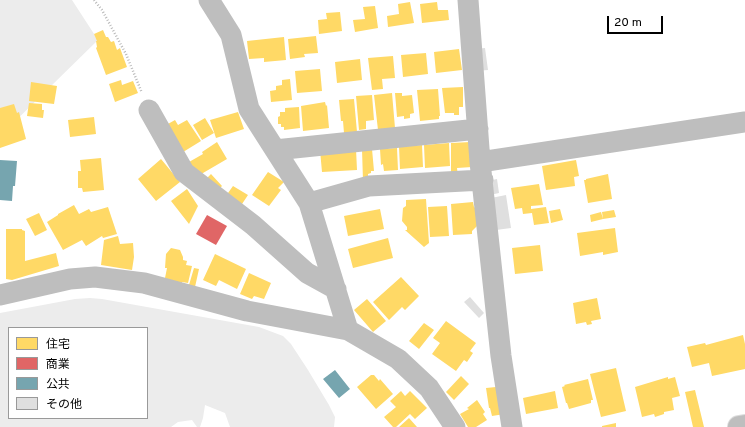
<!DOCTYPE html>
<meta charset="utf-8">
<style>
body{margin:0}
#map{position:relative;width:745px;height:427px;overflow:hidden;background:#fff;font-family:Overpass,"Noto Sans JP",sans-serif}
canvas{display:block}
.legend{position:absolute;left:8px;top:327px;width:140px;height:92px;box-sizing:border-box;background:#fff;border:1px solid #999;margin:0;padding:5px 7px;list-style:none;font-size:12px;color:#000}
.legend li{display:flex;align-items:center;gap:8px;height:20px}
.legend b{width:20px;border:1px solid #999}
.scale{position:absolute;left:607px;top:16px;width:56px;height:18px;box-sizing:border-box;border:2px solid #000;border-top:0;padding-left:5px;font-size:12px;line-height:14px;white-space:nowrap;color:#000;-webkit-text-stroke:3px #fff;paint-order:stroke}
</style>
<div id="map">
<canvas width="745" height="427"></canvas>
<ul class="legend">
<li><b style="height:11px;background:#ffd966"></b>住宅</li>
<li><b style="height:11px;background:#e06666"></b>商業</li>
<li><b style="height:11px;background:#76a5af"></b>公共</li>
<li><b style="height:11px;background:#dfdfdf"></b>その他</li>
</ul>
<div class="scale">20 m</div>
</div>
<script>
const ctx = document.querySelector('canvas').getContext('2d');
ctx.lineJoin = 'round';
function fillPath(path, color) {
  ctx.fillStyle = color;
  ctx.fill(path, 'evenodd');
}
function poly(rows) {
  const path = new Path2D();
  for (const r of rows) {
    path.moveTo(r[0], r[1]);
    for (let i = 2; i < r.length; i += 2) path.lineTo(r[i], r[i + 1]);
  }
  return path;
}
function stroke(path, color, width, dash) {
  ctx.strokeStyle = color;
  ctx.lineWidth = width;
  ctx.lineCap = dash ? 'butt' : 'round';
  ctx.setLineDash(dash || []);
  ctx.stroke(path);
}
const green = poly([
 [0,0,72,0,98,40,0,136],
 [90,298,102,299,259,327,283,336,291,344,308,370,329,405,335,417,334,427,230,427,225,413,205,405,203,418,200,427,197,427,192,420,178,422,171,427,0,427,0,313,75,299],
 [9,328,147,328,147,418,9,418]
]);
const homes = poly([
 [410,2,414,23,388,27,387,16,399,14,398,4],
 [437,2,438,10,448,10,449,20,422,23,420,4],
 [375,6,378,28,355,32,353,20,365,19,363,7],
 [340,12,342,31,319,34,318,20,327,19,326,13],
 [103,30,106,37,108,37,111,42,114,41,117,50,120,48,127,67,106,75,96,48,97,47,96,41,97,41,94,34],
 [316,36,318,53,304,54,305,57,290,59,288,39],
 [284,37,286,60,264,62,264,58,249,59,247,41],
 [459,49,462,70,436,73,434,52],
 [426,53,428,74,403,77,401,55],
 [393,56,395,78,382,79,383,89,372,90,368,58],
 [360,59,362,80,337,83,335,62],
 [320,69,322,91,297,93,295,71],
 [290,79,292,100,271,102,270,91,276,90,276,86,282,85,282,80],
 [121,80,122,85,133,81,138,93,115,102,109,84],
 [31,82,57,86,54,104,29,101],
 [463,87,463,107,459,107,459,115,454,115,454,113,445,113,442,88],
 [438,89,440,116,439,116,439,119,420,121,417,90],
 [392,93,395,128,378,130,374,95],
 [395,93,402,93,402,96,412,95,414,113,410,114,410,118,404,119,404,116,397,117],
 [372,95,374,120,366,121,366,129,359,130,356,96],
 [354,99,357,132,344,133,343,121,341,121,339,100],
 [325,102,326,106,327,105,329,128,303,131,301,106],
 [29,103,42,104,42,110,44,110,43,118,27,116],
 [14,104,17,113,19,112,26,139,0,148,0,108],
 [299,107,300,128,284,130,284,127,281,127,281,124,278,124,278,117,280,116,280,112,285,112,285,108],
 [238,112,244,129,216,138,210,120],
 [94,117,96,134,70,137,68,120],
 [205,118,214,133,202,140,193,125],
 [175,120,178,125,187,120,201,141,175,157,159,129],
 [217,142,227,159,191,180,182,166,203,154,202,152],
 [471,142,472,167,457,168,458,177,451,177,451,143],
 [449,143,450,166,425,168,424,145],
 [422,145,423,167,400,169,399,147],
 [397,148,398,170,384,171,383,164,381,165,380,149],
 [356,149,357,170,322,172,320,150],
 [362,149,372,149,374,171,371,171,371,173,368,174,368,180,363,181],
 [101,158,104,190,83,192,82,188,78,188,78,171,81,171,80,160],
 [161,159,180,182,156,201,138,179],
 [576,160,579,176,574,177,575,186,546,190,542,166],
 [268,172,284,182,278,188,281,190,269,206,252,195],
 [211,174,222,186,213,195,202,183],
 [608,174,612,199,588,203,584,180,586,180,586,179],
 [539,184,543,205,531,206,531,209,546,207,549,223,534,225,532,213,523,214,522,208,515,209,511,188],
 [233,186,248,195,238,210,223,200],
 [187,189,198,206,189,224,171,201],
 [426,199,429,243,424,247,405,230,407,230,407,227,402,221,403,208,406,206,406,200],
 [473,202,474,207,477,209,478,225,472,231,472,234,453,235,451,204],
 [74,205,79,214,89,209,91,212,108,207,117,234,103,238,102,236,86,246,82,240,63,250,47,222,58,215,58,214],
 [447,206,449,236,430,237,428,207],
 [380,209,384,229,348,236,344,216],
 [560,209,563,220,551,223,549,211],
 [614,210,616,217,603,219,602,212],
 [601,212,603,219,591,222,590,215],
 [39,213,47,230,35,236,26,219],
 [615,228,618,252,603,255,603,252,580,256,577,233],
 [6,229,22,229,22,230,25,231,25,261,56,253,59,266,12,280,6,279],
 [118,236,120,244,133,243,134,257,132,270,101,265,104,240],
 [388,238,393,258,353,268,348,249],
 [540,245,543,271,515,274,512,248],
 [171,248,180,250,183,257,183,260,187,261,186,265,192,266,188,283,182,282,181,285,165,278,167,268,165,268,166,254],
 [215,254,246,269,237,289,219,280,216,286,203,280],
 [194,268,199,269,195,287,189,285],
 [249,273,271,283,264,299,254,296,252,299,240,294],
 [401,277,419,296,405,310,402,307,389,320,373,302],
 [597,298,601,319,591,321,592,324,587,325,586,322,576,324,573,303],
 [367,299,386,321,373,332,354,310],
 [446,321,476,343,470,351,473,353,467,362,464,360,456,371,432,354,440,343,433,338],
 [424,323,434,330,419,349,409,341],
 [743,335,745,344,745,369,712,376,709,363,692,367,687,347,705,343,706,345],
 [616,368,626,411,601,417,590,374],
 [371,375,374,375,379,381,380,379,393,394,376,409,357,387],
 [461,376,469,384,454,400,446,392],
 [668,377,668,379,675,377,680,396,672,398,674,410,664,412,664,414,655,417,654,414,642,417,635,387],
 [588,379,593,400,591,400,591,403,569,409,567,403,566,403,562,387,565,386,564,385],
 [506,386,511,413,492,416,490,408,489,408,486,388],
 [695,390,704,427,693,427,685,392],
 [401,391,405,396,410,391,427,408,415,419,410,414,396,427,393,427,384,417,396,407,390,401],
 [555,391,558,408,526,414,523,398],
 [477,400,485,412,483,414,487,420,476,427,468,427,460,414,469,409,467,408],
 [409,418,417,427,399,427],
 [616,423,616,427,602,427,602,426]
]);
const shops = poly([
 [207,215,227,226,216,245,196,234]
]);
const public = poly([
 [0,160,17,161,15,186,13,186,12,201,0,200],
 [335,370,350,389,339,398,323,379]
]);
const building = poly([
 [485,48,488,70,476,71,474,49],
 [497,179,499,193,490,195,488,181],
 [506,195,511,228,496,230,491,198],
 [470,297,484,313,479,318,464,302]
]);
const path = poly([
 [94,0,102,10,126,54,142,93]
]);
const minor = poly([
 [209,0,231,35,249,109,309,203,348,330],
 [468,0,480,162,501,356,512,427],
 [149,110,184,172,253,225,307,273,336,289],
 [275,150,478,129],
 [480,162,745,122],
 [309,203,369,186,483,180],
 [0,295,70,279,95,277,144,283,247,311,348,330,398,359,429,388,455,427]
]);
const major = poly([
 [739,427,745,426]
]);
fillPath(green, '#ececec');
fillPath(homes, '#ffd966');
fillPath(shops, '#e06666');
fillPath(public, '#76a5af');
fillPath(building, '#dfdfdf');
stroke(major, '#dbdbdb', 24);
stroke(path, '#b9b9b9', 2.5, [1, 2]);
stroke(minor, '#bebebe', 21);
stroke(major, '#bebebe', 22);
</script>
